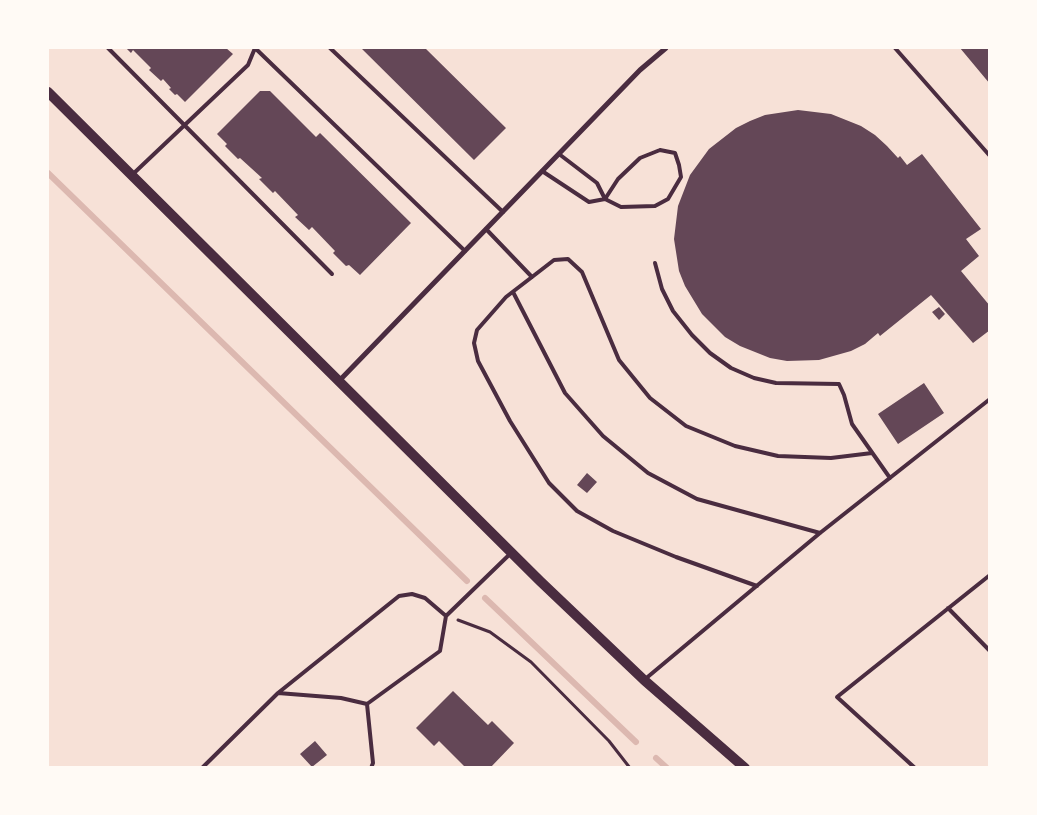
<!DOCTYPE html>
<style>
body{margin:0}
#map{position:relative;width:1037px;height:815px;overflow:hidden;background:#f7e1d7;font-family:Overpass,sans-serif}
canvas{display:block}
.frame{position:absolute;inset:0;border:49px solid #fffaf5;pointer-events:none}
</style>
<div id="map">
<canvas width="1037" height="815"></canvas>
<div class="frame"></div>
</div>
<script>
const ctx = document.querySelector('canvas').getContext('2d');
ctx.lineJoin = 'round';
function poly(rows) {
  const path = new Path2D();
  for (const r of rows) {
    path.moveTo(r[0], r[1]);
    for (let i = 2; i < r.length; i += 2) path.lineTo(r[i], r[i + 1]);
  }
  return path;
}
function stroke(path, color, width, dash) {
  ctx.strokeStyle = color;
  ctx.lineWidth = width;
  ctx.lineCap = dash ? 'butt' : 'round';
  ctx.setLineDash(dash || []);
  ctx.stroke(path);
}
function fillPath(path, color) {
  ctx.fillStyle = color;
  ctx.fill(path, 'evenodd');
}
const stream = poly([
 [48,173,467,581],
 [485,598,636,742],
 [656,758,667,768]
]);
const building = poly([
 [126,48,226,48,233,54,185,102,177,94,175,95,169,89,171,88,163,79,161,81,149,70,151,68,133,50,131,53],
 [361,48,425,48,506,128,474,160],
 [960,48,990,48,990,84],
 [260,91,270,91,316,137,320,133,411,223,360,275,349,265,346,266,333,253,335,251,312,227,309,230,295,217,298,215,275,191,273,193,259,179,262,178,240,158,238,159,225,146,227,144,217,134],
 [798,110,831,114,861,126,875,135,887,146,898,158,900,156,907,165,922,154,981,229,966,239,979,256,961,271,990,306,990,330,973,343,931,295,880,336,878,333,865,344,851,351,819,360,787,361,770,358,740,346,725,337,702,314,685,286,679,271,674,239,678,206,690,175,709,149,736,128,750,121,765,115],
 [939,307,945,314,939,320,932,312],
 [924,383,944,413,898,444,878,414],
 [587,473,597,482,587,493,577,485],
 [453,691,488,725,492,721,514,743,490,768,466,768,439,741,434,746,416,728],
 [315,741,327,755,312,767,300,754]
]);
const path = poly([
 [458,620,490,632,531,662,609,741,630,768]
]);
const service = poly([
 [108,48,332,274],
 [255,48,465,251],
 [330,48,503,212],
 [895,48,990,156],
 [660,150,675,153,679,165,681,177,668,199,655,206,621,207,605,199,618,179,640,158,660,150],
 [542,171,589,202,605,199,597,183,559,154],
 [133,174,248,65,255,48],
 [486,229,532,277],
 [655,263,662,289,673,311,692,335,710,353,731,368,754,378,776,383,839,384,844,395,852,424,890,478],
 [513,292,565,393,603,436,648,473,697,499,820,533],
 [757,586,676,557,613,531,577,511,549,483,510,421,478,361,474,343,477,330,506,297,532,277,554,260,568,259,582,272,619,360,650,398,686,426,735,446,778,456,831,458,872,453],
 [948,608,990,651],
 [644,680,820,533,990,399],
 [278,693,341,698,367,704],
 [367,704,440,651,446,616,510,554],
 [367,704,373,763,371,768],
 [202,768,278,693,399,596,412,594,425,598,446,616],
 [915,768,837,697,990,575]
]);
const minor = poly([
 [339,381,640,70,666,48]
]);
const secondary = poly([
 [48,92,540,581,644,680,745,768]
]);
stroke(stream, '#dcb8b0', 6);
fillPath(building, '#644757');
stroke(path, '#4a2c40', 3);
stroke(service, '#4a2c40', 4);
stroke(minor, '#4a2c40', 5);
stroke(secondary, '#4a2c40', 10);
</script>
